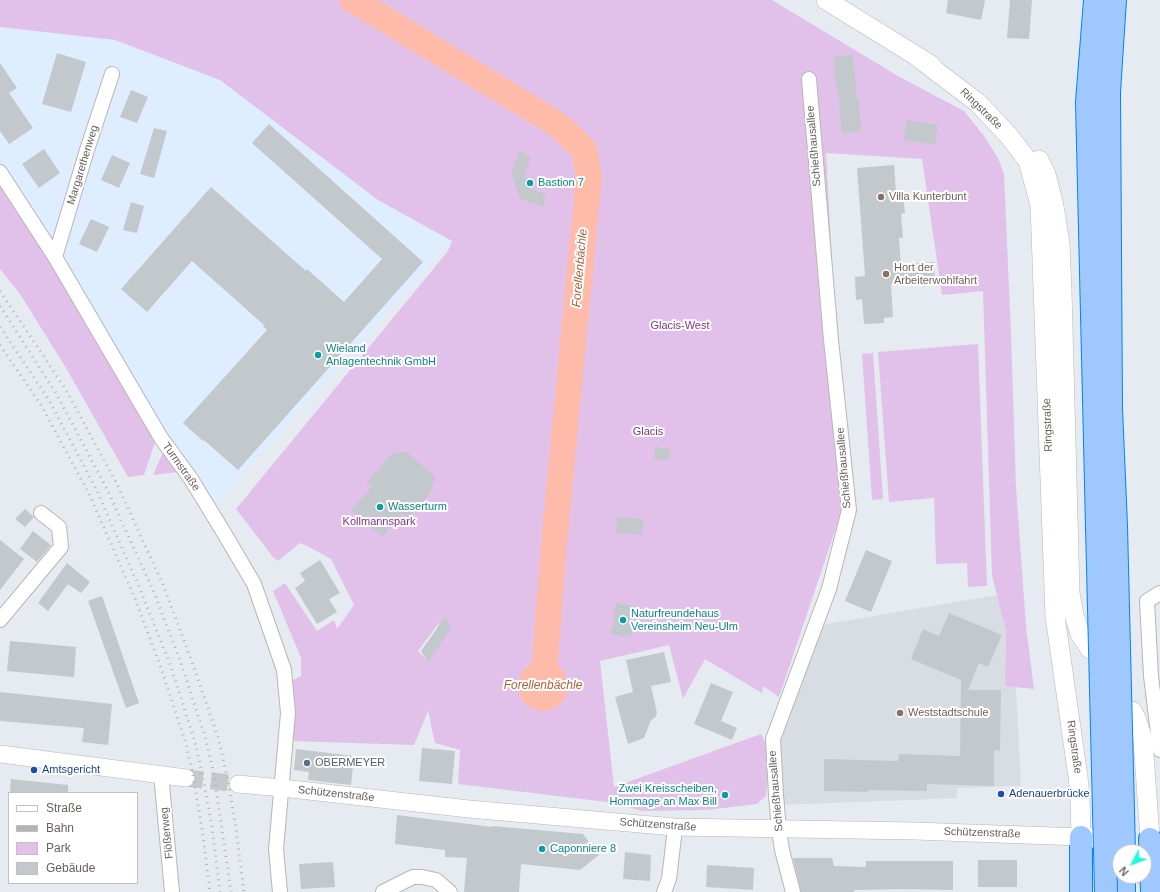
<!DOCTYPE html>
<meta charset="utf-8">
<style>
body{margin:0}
#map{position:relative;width:1160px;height:892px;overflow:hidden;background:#e6ebf1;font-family:Helvetica,sans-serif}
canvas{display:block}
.legend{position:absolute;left:8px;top:792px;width:130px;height:92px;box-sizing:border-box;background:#fff;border:1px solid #c3c0bf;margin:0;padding:5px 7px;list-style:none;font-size:12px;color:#68615e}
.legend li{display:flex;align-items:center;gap:8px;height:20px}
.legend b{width:20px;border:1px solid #c3c0bf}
.north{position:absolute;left:1112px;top:844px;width:40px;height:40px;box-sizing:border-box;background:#fff;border:1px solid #c3c0bf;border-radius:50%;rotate:228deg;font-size:11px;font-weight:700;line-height:16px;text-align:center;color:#68615e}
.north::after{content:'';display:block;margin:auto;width:14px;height:18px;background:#25f8db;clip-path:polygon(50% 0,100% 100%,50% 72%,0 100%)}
</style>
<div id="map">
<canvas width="1160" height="892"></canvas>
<ul class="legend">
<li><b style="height:5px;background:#fff"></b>Straße</li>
<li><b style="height:5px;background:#b5b3b3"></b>Bahn</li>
<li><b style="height:11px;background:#e1c1ea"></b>Park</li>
<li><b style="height:11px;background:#c3c8cc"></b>Gebäude</li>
</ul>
<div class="north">N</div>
</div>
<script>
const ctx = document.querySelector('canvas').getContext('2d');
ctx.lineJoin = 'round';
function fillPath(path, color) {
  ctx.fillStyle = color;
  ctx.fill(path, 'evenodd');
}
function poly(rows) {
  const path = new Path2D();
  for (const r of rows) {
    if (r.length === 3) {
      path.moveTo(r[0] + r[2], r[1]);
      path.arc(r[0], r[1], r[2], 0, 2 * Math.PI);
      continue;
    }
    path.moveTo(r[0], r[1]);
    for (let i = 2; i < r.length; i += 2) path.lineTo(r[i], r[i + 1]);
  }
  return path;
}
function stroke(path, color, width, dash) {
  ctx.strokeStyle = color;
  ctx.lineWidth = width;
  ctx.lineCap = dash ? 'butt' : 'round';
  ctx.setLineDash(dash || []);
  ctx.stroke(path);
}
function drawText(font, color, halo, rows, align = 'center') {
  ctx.font = font + ' Helvetica,sans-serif';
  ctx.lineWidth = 4;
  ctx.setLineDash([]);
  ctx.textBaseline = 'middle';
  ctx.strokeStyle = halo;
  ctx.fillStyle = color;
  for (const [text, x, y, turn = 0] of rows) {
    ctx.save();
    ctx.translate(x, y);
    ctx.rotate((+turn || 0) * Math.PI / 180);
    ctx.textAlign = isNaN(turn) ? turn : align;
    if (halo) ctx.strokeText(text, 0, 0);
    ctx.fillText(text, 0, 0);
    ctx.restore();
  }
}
const commercial = poly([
 [0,27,115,40,220,80,378,200,452,240,216,504,166,434,79,284,0,162]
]);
const education = poly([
 [997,595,1006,631,1005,685,1016,687,1021,786,957,788,957,798,780,805,773,751,815,626]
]);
const green = poly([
 [0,0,772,0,898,76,964,111,984,136,998,158,1004,174,1011,333,1016,487,1026,626,1034,689,1005,686,1006,631,992,576,983,291,942,295,922,159,826,153,835,313,839,344,833,411,842,510,779,697,763,686,762,693,705,659,683,699,669,645,600,661,614,787,761,734,770,753,766,796,757,804,706,810,642,811,615,803,458,784,460,750,435,743,428,711,414,745,292,741,293,680,301,676,301,658,273,591,285,583,317,631,334,620,337,629,354,605,331,559,305,545,300,543,278,561,273,557,236,509,448,251,452,241,378,200,220,80,115,40,0,27],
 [439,623,431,657,428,661,418,651],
 [0,181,35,236,111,362,155,442,144,475,128,477,66,368,20,294,0,269],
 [978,344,987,586,968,587,967,563,936,564,934,498,889,502,878,352],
 [873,353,883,499,872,500,862,354],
 [164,450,178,472,153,475]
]);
const water = poly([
 [543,686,25]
]);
const river = poly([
 [353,0,560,126,584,150,589,175,554,544,545,661]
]);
const building = poly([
 [948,0,985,0,981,20,946,13],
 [1010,0,1032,0,1029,39,1007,38],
 [57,53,86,62,71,112,42,104],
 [853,55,857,100,859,100,861,132,842,133,838,88,836,88,833,57],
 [0,63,17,88,9,93,33,128,9,144,0,131],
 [131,90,148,97,137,123,120,117],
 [907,120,938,125,935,145,904,140],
 [269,124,423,262,238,470,204,440,203,441,183,423,267,330,263,326,264,325,192,261,147,312,121,289,211,187,306,271,307,269,344,302,382,259,252,143],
 [154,128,167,131,154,178,140,174],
 [44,149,60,173,39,188,22,164],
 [520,151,531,158,524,173,531,189,546,194,544,207,520,199,511,173],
 [112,155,130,163,119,188,101,180],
 [894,165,896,193,903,193,905,213,901,214,903,238,899,238,901,264,934,262,935,282,891,285,893,317,884,318,884,323,864,324,862,299,856,300,855,277,865,276,857,168],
 [131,202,144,206,137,233,123,230],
 [91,219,109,227,97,252,79,244],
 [655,447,670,449,669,460,654,459],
 [406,451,435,477,431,492,408,518,402,513,382,537,351,510,372,487,367,482,391,454],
 [25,509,34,517,25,527,15,519],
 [617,517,644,519,642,535,616,533],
 [33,531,51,545,37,562,20,549],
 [0,540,24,559,0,590],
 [866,550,892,561,871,612,845,601],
 [320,560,340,593,329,599,337,612,317,624,295,588,305,581,300,573],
 [67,563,90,582,81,593,68,584,48,611,38,603],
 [102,596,139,703,126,708,88,601],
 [616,603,636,606,631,637,611,634],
 [949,613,1002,635,988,667,979,663,968,690,1001,690,1000,751,994,750,994,786,927,784,927,791,868,790,868,792,824,791,824,759,898,761,899,754,960,756,961,680,911,659,923,629,939,636],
 [445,617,451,628,428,662,421,651],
 [10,641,76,647,74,677,7,671],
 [664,652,671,682,651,686,657,713,655,718,651,720,644,738,628,744,615,697,633,692,626,660],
 [711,683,733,692,721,721,737,728,732,740,694,724],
 [0,692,112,704,108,745,82,742,84,728,0,721],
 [422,748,455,751,452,784,419,781],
 [296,749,354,756,351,785,308,780,309,772,294,770],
 [11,779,68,785,68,793,10,793],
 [397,815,492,827,492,826,583,834,599,855,580,870,521,864,519,892,464,892,467,858,445,857,445,850,395,844],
 [625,852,651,855,650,881,623,879],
 [793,858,832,858,834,866,866,867,866,861,953,861,953,890,903,889,854,890,854,892,801,892],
 [978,860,1017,860,1017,887,978,887],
 [333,862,335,887,301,889,299,864],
 [707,865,754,868,753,890,706,887]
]);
const tertiaryTunnel = poly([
 [186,778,238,784]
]);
const minor = poly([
 [0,172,55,257,161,438,191,479,224,533,254,584,284,670,288,713,276,849,280,892],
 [55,257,87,150,112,74],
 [1160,593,1147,601,1151,676,1160,750],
 [0,620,61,547,59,527,41,513],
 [161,774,172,892],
 [383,892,413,877,422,877,436,880,450,892],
 [664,892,669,879,674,837,674,827],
 [793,892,782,850,779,830,776,795,773,739,829,589,849,510,831,340,809,79]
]);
const tertiary = poly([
 [0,754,186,778],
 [238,784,282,788,469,809,674,827,915,831,1081,837]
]);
const secondary = poly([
 [826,0,931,65],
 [920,59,978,103,1009,136,1028,161,1040,205,1055,616,1078,777,1080,797,1081,837,1093,838],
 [1039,160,1046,174,1054,206,1060,244,1062,290,1070,593,1074,615,1080,634,1090,649],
 [1132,711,1136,718,1143,740,1150,839]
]);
const trunk = poly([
 [1095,0,1087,102,1097,527],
 [1115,0,1109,92,1111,408,1116,526],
 [1081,837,1081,892],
 [1150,839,1152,892],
 [1124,876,1124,892]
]);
const rail = poly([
 [0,291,66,390,117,484,164,587,192,662,218,737,227,776,235,822,244,892],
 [0,306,57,395,107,489,153,590,181,663,206,740,214,775,231,892],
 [0,327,49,400,97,491,142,594,170,664,195,742,202,773,212,827,220,892],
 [0,345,41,405,89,494,134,596,161,668,186,744,192,770,202,829,210,892]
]);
const trunkBridge = poly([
 [1116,526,1124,852],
 [1097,527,1106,892]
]);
const markers = [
 [530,183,4,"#0f9aa8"],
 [881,197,4,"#8d6e63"],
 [886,274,4,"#8d6e63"],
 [318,355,4,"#0f9aa8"],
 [380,507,4,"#0f9aa8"],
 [623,620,4,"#0f9aa8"],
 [900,713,4,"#8d6e63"],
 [307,763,4,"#5c6f8a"],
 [34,770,4,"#1a4fb4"],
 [1001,794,4,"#1a4fb4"],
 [725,795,4,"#0f9aa8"],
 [542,849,4,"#0f9aa8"]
];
const streetNames = [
 ["Ringstraße",981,109,44],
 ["Schießhausallee",814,146,-95],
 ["Margarethenweg",83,165,-73],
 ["Ringstraße",1048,425,-92],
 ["Turmstraße",181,467,55],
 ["Schießhausallee",844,468,-95],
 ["Ringstraße",1074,747,82],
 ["Schießhausallee",776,791,-95],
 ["Schützenstraße",336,794,6],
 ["Schützenstraße",658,825,4],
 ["Flößerweg",167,833,-96],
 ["Schützenstraße",982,833,2]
];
const cultureNames = [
 ["Bastion 7",538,183],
 ["Wieland",326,349],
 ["Anlagentechnik GmbH",326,362],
 ["Wasserturm",388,507],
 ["Naturfreundehaus",631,614],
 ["Vereinsheim Neu-Ulm",631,627],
 ["Zwei Kreisscheiben,",717,789,"right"],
 ["Hommage an Max Bill",717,802,"right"],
 ["Caponniere 8",550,849]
];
const educationNames = [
 ["Villa Kunterbunt",889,197],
 ["Hort der",894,268],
 ["Arbeiterwohlfahrt",894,281],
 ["Weststadtschule",908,713]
];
const parkNames = [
 ["Glacis-West",680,326],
 ["Glacis",648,432],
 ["Kollmannspark",379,522]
];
const serviceNames = [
 ["OBERMEYER",315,763]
];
const transitNames = [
 ["Amtsgericht",42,770],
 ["Adenauerbrücke",1009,794]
];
const waterNames = [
 ["Forellenbächle",580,268,-85],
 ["Forellenbächle",543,686]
];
fillPath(commercial, '#deedff');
fillPath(education, '#d7dde3');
fillPath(green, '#e1c1ea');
fillPath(water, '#ffbba9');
stroke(river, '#ffbba9', 26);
fillPath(building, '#c3c8cc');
stroke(tertiaryTunnel, '#c6c8cc', 17, [17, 8]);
stroke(minor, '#bab5b2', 16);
stroke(tertiary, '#bab5b2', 18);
stroke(secondary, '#bcb6b3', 20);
stroke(trunk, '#0083f8', 24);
stroke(minor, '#fff', 14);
stroke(tertiary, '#fff', 17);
stroke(secondary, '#fff', 19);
stroke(trunk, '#9fc8ff', 22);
stroke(rail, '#b5b3b3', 3, [1, 5]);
stroke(trunkBridge, '#0083f8', 24, []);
stroke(trunkBridge, '#9fc8ff', 22);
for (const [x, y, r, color] of markers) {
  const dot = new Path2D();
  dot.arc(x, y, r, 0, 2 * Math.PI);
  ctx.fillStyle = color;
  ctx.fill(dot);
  stroke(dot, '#fff', 1.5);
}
drawText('11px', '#68615e', '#fff', streetNames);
drawText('11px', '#0d838f', '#fff', cultureNames, 'left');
drawText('11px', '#785e54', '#fff', educationNames, 'left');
drawText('11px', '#833194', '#fff', parkNames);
drawText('11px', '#4e5e75', '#fff', serviceNames, 'left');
drawText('11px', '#164399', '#fff', transitNames, 'left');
drawText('italic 12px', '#b25c38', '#fff', waterNames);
</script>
